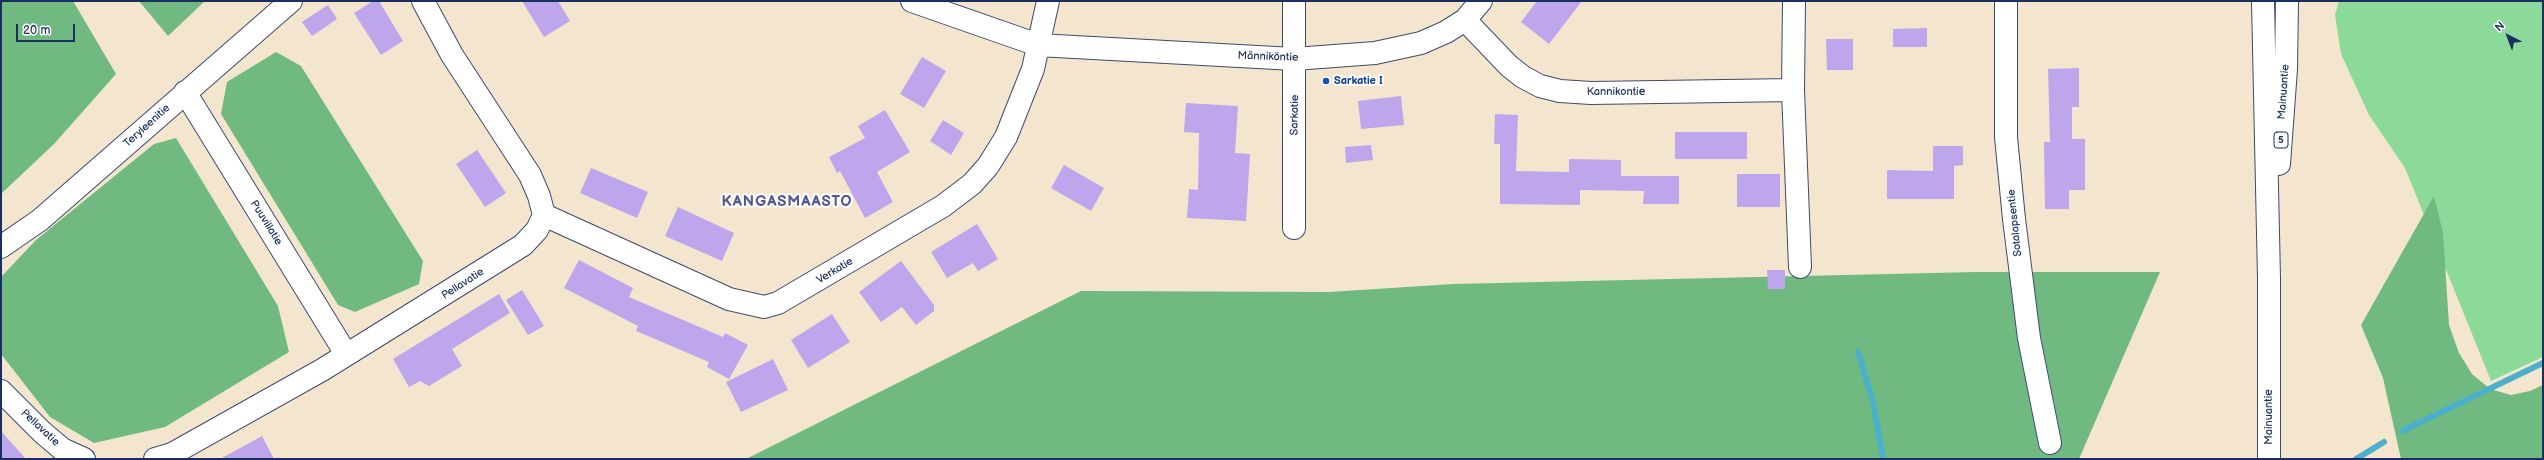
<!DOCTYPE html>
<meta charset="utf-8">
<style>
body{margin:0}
#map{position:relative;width:2544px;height:460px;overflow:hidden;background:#f4e6ce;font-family:"Balsamiq Sans",sans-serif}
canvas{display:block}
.frame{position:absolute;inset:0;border:2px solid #1b2f5e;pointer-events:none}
.north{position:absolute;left:2488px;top:16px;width:40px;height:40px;-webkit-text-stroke:3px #fff;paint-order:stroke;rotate:318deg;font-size:11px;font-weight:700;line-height:16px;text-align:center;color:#1b2f5e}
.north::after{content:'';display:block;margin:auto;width:14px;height:18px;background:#1b2f5e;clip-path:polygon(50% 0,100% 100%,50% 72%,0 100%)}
.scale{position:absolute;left:16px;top:24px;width:59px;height:18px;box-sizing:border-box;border:2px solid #1b2f5e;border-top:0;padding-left:5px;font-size:12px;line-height:14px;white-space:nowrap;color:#1b2f5e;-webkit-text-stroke:3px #fff;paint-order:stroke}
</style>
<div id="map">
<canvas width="2544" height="460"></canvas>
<div class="frame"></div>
<div class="north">N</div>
<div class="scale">20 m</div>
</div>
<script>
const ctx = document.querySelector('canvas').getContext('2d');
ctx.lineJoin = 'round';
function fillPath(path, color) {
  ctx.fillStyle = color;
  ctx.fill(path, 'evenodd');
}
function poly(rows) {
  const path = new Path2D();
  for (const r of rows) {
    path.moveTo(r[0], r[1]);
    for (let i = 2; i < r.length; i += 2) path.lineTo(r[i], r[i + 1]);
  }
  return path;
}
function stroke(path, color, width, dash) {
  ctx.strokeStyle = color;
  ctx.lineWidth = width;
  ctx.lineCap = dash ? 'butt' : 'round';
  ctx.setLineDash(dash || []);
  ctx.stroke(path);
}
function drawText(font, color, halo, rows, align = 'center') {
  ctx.font = font + ' "Balsamiq Sans",sans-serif';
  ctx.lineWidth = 4;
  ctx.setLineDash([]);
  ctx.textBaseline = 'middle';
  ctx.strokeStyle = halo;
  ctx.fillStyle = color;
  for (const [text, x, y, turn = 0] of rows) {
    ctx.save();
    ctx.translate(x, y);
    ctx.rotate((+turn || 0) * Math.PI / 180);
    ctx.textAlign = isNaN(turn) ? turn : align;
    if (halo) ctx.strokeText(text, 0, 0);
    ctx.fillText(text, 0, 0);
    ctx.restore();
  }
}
const green = poly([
 [2339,1,2543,1,2543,357,2491,381,2405,168,2369,115,2341,54,2335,15]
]);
const forest = poly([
 [1,1,73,1,116,74,54,144,1,194],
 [139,1,205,1,168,36],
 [276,52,301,66,423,261,419,284,355,312,338,305,221,114,227,82],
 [176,138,278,306,289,352,165,427,94,443,50,417,1,354,1,277,36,240,154,144],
 [2434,196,2443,233,2449,325,2459,353,2472,374,2490,389,2511,395,2530,391,2543,385,2543,459,2401,459,2383,378,2361,325],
 [1976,272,2160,272,2079,459,746,459,1081,291,1329,292,1453,284]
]);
const stream = poly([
 [1858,352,1873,402,1883,459],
 [2402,431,2543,363],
 [2356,459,2384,442]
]);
const building = poly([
 [373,1,379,1,403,41,381,55,354,13],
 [522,1,558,1,570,21,544,37],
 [1537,1,1582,1,1549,44,1521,22],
 [328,5,337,19,312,36,302,22],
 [1927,28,1927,47,1893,47,1893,29],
 [1826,39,1853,39,1853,70,1827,70],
 [922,57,946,71,924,108,900,94],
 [2079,68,2079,107,2072,107,2072,139,2085,139,2085,190,2069,190,2069,209,2045,209,2044,142,2050,142,2048,69],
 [1401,96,1404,125,1361,129,1358,101],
 [1186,103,1238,106,1235,153,1250,154,1246,221,1187,218,1189,189,1198,190,1199,133,1184,132],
 [885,110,910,152,877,172,893,202,865,218,840,171,837,173,829,157,865,138,858,126],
 [1495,114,1518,115,1516,171,1569,172,1569,159,1621,160,1621,176,1679,176,1679,204,1643,204,1644,191,1580,190,1580,205,1500,204,1500,144,1494,144],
 [943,120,964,133,951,155,930,141],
 [1675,132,1747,132,1747,159,1675,159],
 [1371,145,1373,160,1346,163,1345,147],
 [1933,146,1963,146,1963,165,1954,166,1954,199,1887,199,1887,170,1933,171],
 [477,150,506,193,485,207,456,164],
 [1064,165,1104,188,1091,211,1051,188],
 [591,168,648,192,637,218,580,193],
 [1737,174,1780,174,1780,207,1737,207],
 [678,207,734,233,722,261,665,236],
 [977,224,998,259,978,271,973,263,947,278,931,252],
 [579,260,633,288,629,297,723,337,725,333,748,345,729,379,707,367,709,362,636,331,638,326,564,288],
 [901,261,934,305,934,311,916,325,902,307,881,322,859,292],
 [1767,270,1785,270,1785,289,1768,289],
 [522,290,544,326,528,335,506,300],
 [499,294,510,313,452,349,462,366,429,386,420,381,409,387,393,359],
 [832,314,850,342,808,368,791,340],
 [773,359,788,390,741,412,726,382],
 [1,431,26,459,1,459],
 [262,436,274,459,220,459]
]);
const minor = poly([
 [912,1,1038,45,1294,59,1375,53,1421,43,1446,32,1465,20,1481,1],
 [1794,1,1793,90,1800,267],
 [2006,1,2006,137,2014,219,2029,338,2050,443],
 [1465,20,1509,66,1523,77,1540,86,1560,91,1591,93,1793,90],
 [185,92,346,354],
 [544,215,729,299,764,307,778,303,943,206,972,184,988,166,1006,137,1033,69,1048,1],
 [1294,228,1294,1],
 [1,247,40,220,291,1],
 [1,391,42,432,62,449,84,459],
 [155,459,172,454,322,370,523,245,537,230,544,215,539,196,530,175,452,55,423,1]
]);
const highway = poly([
 [2263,1,2269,279,2269,459],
 [2279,164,2286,69,2287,1]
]);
const markers = [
 [1326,81,4,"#1a4fb4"]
];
const shields = [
 [2281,140,14]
];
const shieldNames = [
 ["5",2281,140]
];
const streetNames = [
 ["Männiköntie",1268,57,2],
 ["Kannikontie",1616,92],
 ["Mainuantie",2284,92,-86],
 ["Sarkatie",1295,115,-89],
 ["Teryleenitie",147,126,-42],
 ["Puuvillatie",266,223,58],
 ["Sotalapsentie",2015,223,-96],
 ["Verkatie",835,271,-31],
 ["Pellavatie",463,284,-33],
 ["Mainuantie",2269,417,-90],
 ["Pellavatie",40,428,43]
];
const transitNames = [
 ["Sarkatie I",1334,81]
];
const districtNames = [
 ["KANGASMAASTO",787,202]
];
fillPath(green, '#8bda9a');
fillPath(forest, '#70ba82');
stroke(stream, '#4cb0cb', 6);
fillPath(building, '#bda6ec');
stroke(minor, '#3c4a6f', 24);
stroke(highway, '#3c4a6f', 24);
stroke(minor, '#fff', 22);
stroke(highway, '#fff', 22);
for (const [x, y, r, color] of markers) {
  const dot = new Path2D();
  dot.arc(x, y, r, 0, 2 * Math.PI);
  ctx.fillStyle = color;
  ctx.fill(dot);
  stroke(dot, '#fff', 1.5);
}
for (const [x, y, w] of shields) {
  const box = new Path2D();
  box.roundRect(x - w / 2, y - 8, w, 16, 3);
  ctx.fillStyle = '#fff';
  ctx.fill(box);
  stroke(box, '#1b2f5e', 1);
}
drawText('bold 10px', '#1b2f5e', null, shieldNames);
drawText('11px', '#1b2f5e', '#fff', streetNames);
drawText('bold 11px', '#164399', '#fff', transitNames, 'left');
ctx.letterSpacing = '1px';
drawText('bold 15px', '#545990', '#fff', districtNames);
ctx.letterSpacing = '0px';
</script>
